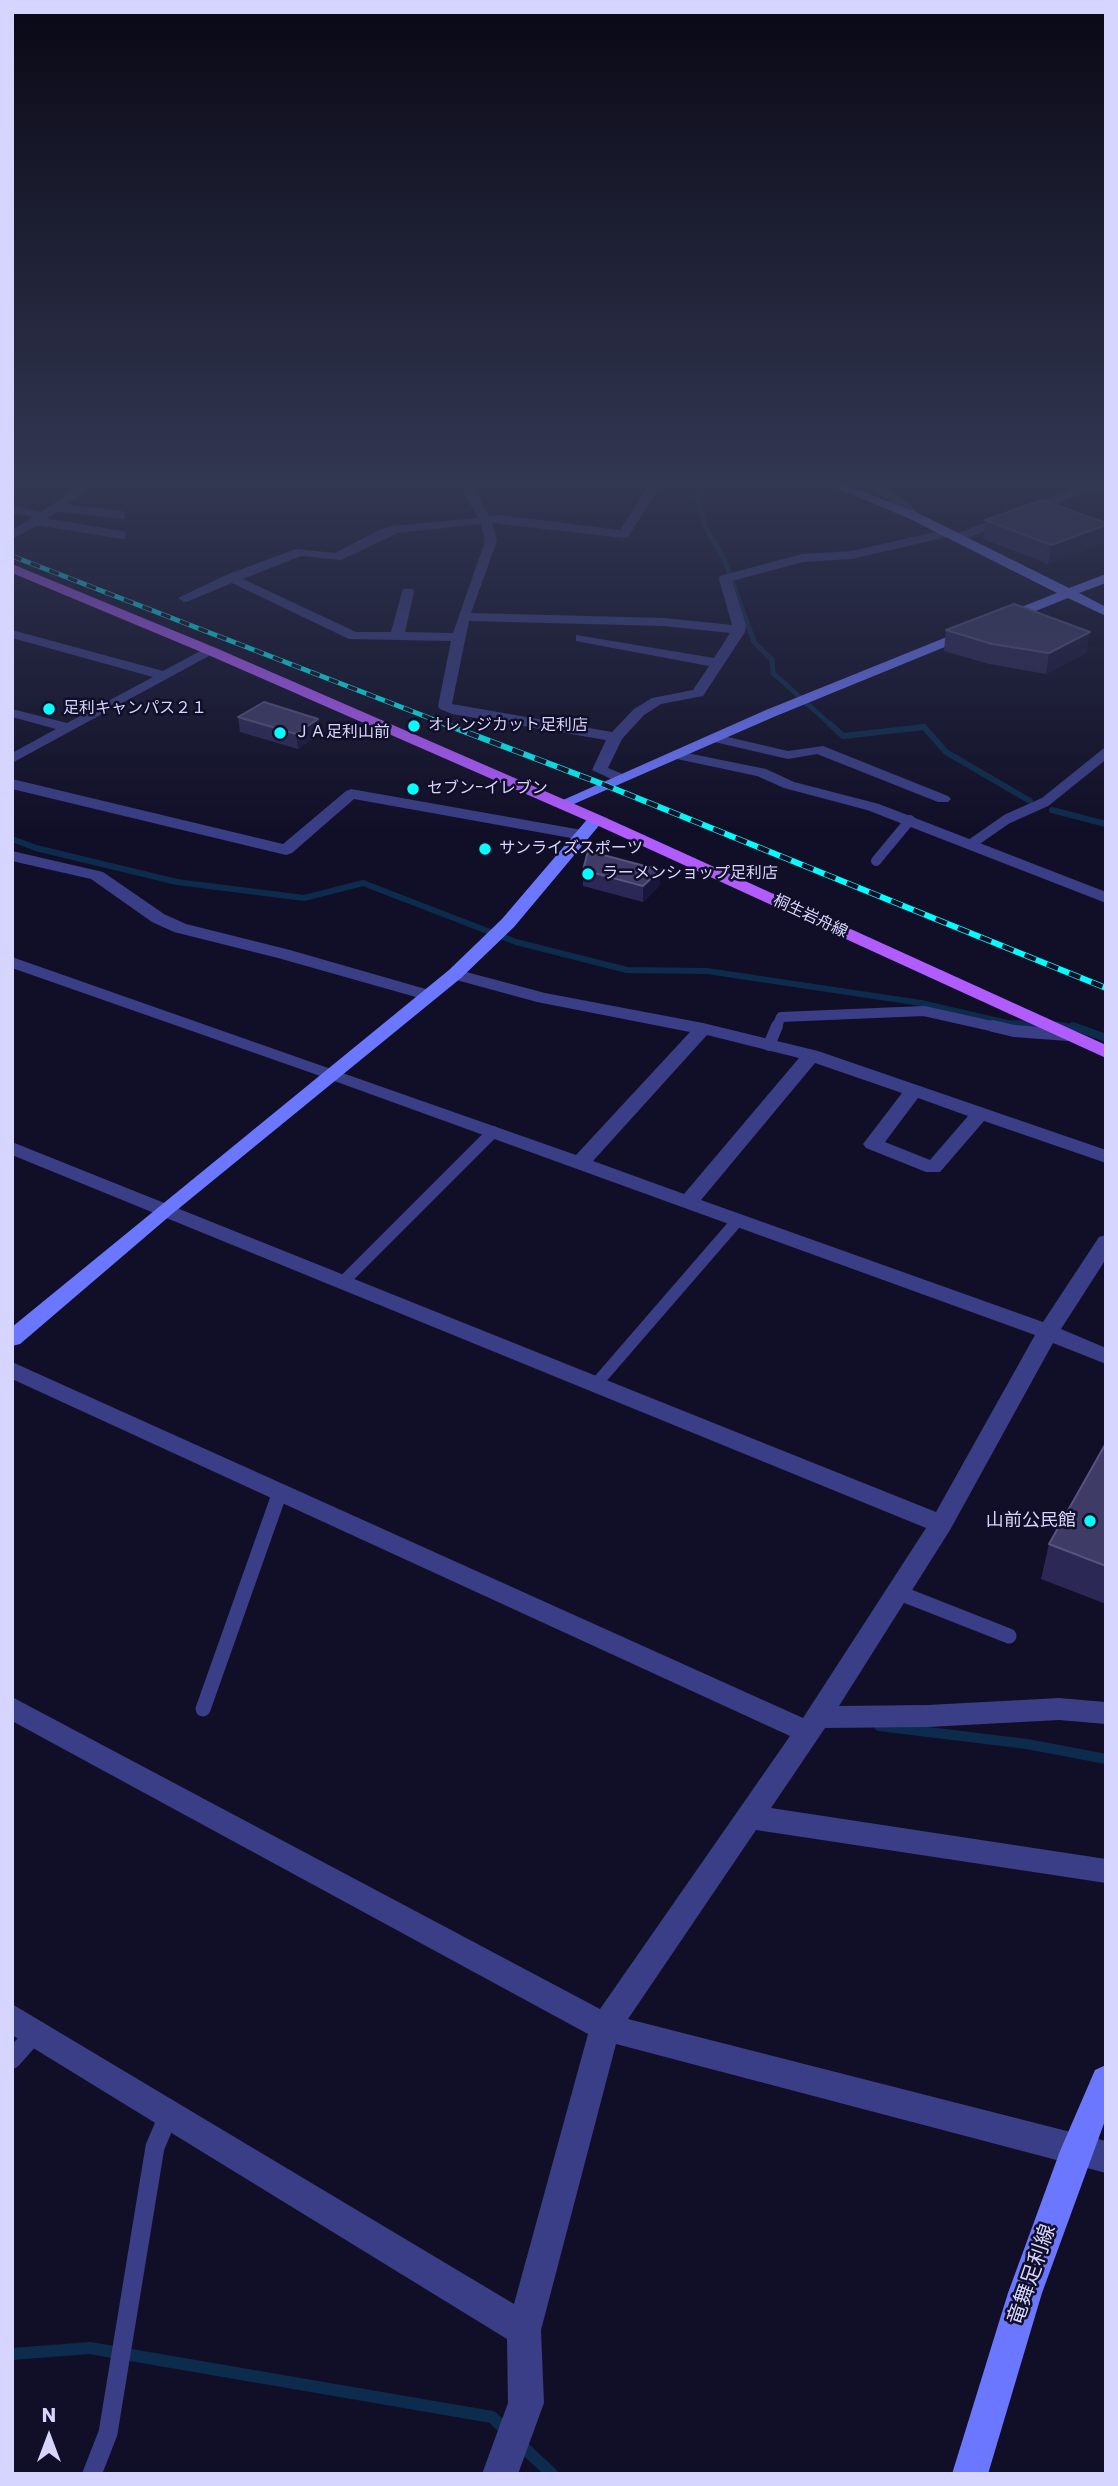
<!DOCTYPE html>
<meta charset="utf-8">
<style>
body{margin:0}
#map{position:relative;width:1118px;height:2486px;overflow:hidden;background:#110f27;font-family:Poppins,sans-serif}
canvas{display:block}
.frame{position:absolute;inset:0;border:14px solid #d5d5ff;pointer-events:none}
.north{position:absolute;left:14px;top:2402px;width:70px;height:70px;-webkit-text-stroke:5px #110f27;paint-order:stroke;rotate:0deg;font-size:19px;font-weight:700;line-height:28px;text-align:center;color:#d5d5ff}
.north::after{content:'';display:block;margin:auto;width:24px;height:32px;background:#d5d5ff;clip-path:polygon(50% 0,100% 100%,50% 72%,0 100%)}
</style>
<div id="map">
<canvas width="1118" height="2486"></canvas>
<div class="frame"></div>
<div class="north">N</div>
</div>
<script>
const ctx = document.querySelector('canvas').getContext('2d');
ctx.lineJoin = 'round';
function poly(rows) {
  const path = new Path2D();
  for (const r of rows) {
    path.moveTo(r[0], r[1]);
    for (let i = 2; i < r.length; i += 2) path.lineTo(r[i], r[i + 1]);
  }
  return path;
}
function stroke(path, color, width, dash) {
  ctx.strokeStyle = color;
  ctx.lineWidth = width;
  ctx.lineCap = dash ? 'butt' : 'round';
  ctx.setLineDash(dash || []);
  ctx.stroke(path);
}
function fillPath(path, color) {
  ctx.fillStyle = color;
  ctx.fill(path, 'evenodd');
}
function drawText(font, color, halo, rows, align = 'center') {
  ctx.font = font + ' Poppins,"Noto Sans JP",sans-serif';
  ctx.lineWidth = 5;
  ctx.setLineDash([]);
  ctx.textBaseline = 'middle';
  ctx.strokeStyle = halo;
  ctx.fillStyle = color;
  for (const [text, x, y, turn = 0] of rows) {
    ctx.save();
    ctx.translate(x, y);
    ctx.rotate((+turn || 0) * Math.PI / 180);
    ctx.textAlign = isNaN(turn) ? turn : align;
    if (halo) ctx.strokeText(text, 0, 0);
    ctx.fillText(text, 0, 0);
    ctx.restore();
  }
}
const streamFar4 = poly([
 [699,485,696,493,705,526,725,561,754,642,772,660,773,673,832,726]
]);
const streamFar3 = poly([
 [830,724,843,736,924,727,946,752,1030,801],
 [1052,810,1106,824],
 [12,839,36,848,177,882,304,898,363,883,516,942,627,970,707,971,921,1003,1007,1023,1039,1024],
 [1052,1024,1078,1028]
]);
const streamFar2 = poly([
 [1073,1026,1106,1038]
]);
const streamFar1 = poly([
 [879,1726,1027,1744,1106,1759]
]);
const stream = poly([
 [12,2354,90,2348,492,2417,506,2430],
 [520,2444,552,2474]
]);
const laneFar4 = poly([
 [56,507,121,515],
 [36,521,122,535]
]);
const laneFar3 = poly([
 [971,844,1007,819,1045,802,1106,753],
 [876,861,910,820],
 [776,1028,781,1017,924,1011,1000,1028]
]);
const laneFar2 = poly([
 [993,1026,1014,1031,1068,1035],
 [769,1045,777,1026],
 [343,1282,493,1132],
 [596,1384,738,1220]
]);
const laneFar1 = poly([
 [897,1592,1009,1636],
 [203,1709,280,1492]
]);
const lane = poly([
 [12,2059,35,2033],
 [92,2474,108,2433,155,2147,169,2114]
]);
const street = poly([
 [81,485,94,485,40,524,12,539,12,530,33,517,12,513,12,505,41,512,81,485],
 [460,485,472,485,489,516,500,515,620,530,649,485,660,486,628,537,624,538,492,523,497,541,471,613,664,618,732,625,719,579,720,576,802,554,852,551,948,529,952,530,953,535,1081,485,1106,485,1106,491,1091,489,1031,515,956,542,952,541,951,536,852,559,803,562,732,581,746,625,745,632,703,696,661,704,644,715,622,739,608,768,625,775,628,778,625,781,620,783,592,770,606,740,452,714,440,709,438,706,451,641,349,639,232,583,189,601,184,602,178,598,226,575,296,549,335,553,379,530,393,526,478,518,460,485],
 [481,524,485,541,453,633,405,632,414,592,413,589,403,589,402,592,391,632,356,632,243,579,301,556,341,560,398,533,481,524],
 [469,621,664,626,730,633,714,658,576,635,576,641,581,642,709,666,693,690,652,698,634,709,612,732,452,704,469,621],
 [868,485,881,485,911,505,918,515,908,518,903,511,868,485],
 [12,630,163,671,206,648,211,647,218,651,12,763,12,753,56,729,12,717,12,709,67,723,153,677,12,638,12,630],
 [715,734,788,751,823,746,948,796,951,799,948,802,938,802,817,754,788,759,710,741,708,738,715,734],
 [677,751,766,769,794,782,879,804,1106,892,1106,903,867,810,784,788,757,776,672,758,670,755,672,752,677,751],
 [12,779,283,844,346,791,351,789,582,830,590,835,582,840,354,799,292,853,286,855,12,789,12,779],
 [12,851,103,872,164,914,186,924,290,950,436,992,439,996,430,1001,278,958,174,932,152,922,91,879,12,861,12,851],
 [12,957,576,1155,690,1032,537,1002,449,978,446,974,449,970,455,969,545,993,703,1023,818,1051,1106,1150,1106,1163,984,1121,940,1172,926,1172,866,1148,863,1144,902,1093,815,1063,701,1200,1043,1322,1099,1237,1106,1235,1106,1259,1061,1329,1106,1348,1106,1364,1053,1343,950,1530,839,1706,928,1705,1059,1698,1106,1702,1106,1724,1059,1720,928,1727,825,1728,771,1808,1106,1859,1106,1883,756,1830,628,2019,1106,2141,1106,2173,616,2044,541,2330,544,2403,518,2474,482,2474,508,2403,507,2339,12,2035,12,2004,514,2304,588,2034,12,1721,12,1697,600,2009,790,1736,12,1379,12,1362,803,1718,926,1528,12,1155,12,1142,936,1512,1035,1335,326,1078,12,968,12,957],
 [707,1035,799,1058,684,1194,593,1161,707,1035],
 [918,1098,968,1116,930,1160,885,1142,918,1098]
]);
const secondary = poly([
 [829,485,845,485,916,512,1069,588,1106,574,1106,583,1079,593,1106,607,1106,616,1068,598,1008,622,998,622,998,616,1057,593,908,518,829,485],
 [969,628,974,629,974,635,776,716,567,807,557,807,554,804,766,710,969,628],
 [596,814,604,819,602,822,514,927,461,978,172,1214,20,1344,12,1346,12,1327,449,970,502,919,590,816,596,814],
 [1106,2065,1106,2118,1042,2293,988,2474,952,2474,1008,2293,1060,2151,1095,2070,1106,2065]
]);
const primary = poly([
 [12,564,216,648,602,816,1106,1045,1106,1058,590,822,206,654,12,573,12,564]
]);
const railFar1 = poly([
 [12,556,450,726]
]);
const rail = poly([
 [445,724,605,785,1106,988]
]);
const wall = poly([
 [985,520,1105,543,1048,564,983,539],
 [946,630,1090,632,1086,653,1046,674,989,664,944,651],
 [238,717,318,719,319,734,298,749,240,732],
 [583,870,660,885,643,902,583,886],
 [1106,1443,1106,1604,1041,1579,1049,1544]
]);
const shadedWall = poly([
 [1106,525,1105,543,1048,564,1051,545],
 [1090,632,1086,653,1046,674,1049,653],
 [318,719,319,734,298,749,296,734],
 [660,870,660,885,643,902,643,886]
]);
const building = poly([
 [1042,500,1106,523,1106,525,1051,545,985,520,1042,500],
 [1014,604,1090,632,1049,653,992,644,946,630,1014,604],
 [264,702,318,719,296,734,238,717,264,702],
 [588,851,660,870,643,886,583,870,588,851],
 [1106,1443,1106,1566,1049,1544,1106,1443]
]);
const markers = [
 [49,709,7,"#01ffff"],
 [414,726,7,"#01ffff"],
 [280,733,7,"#01ffff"],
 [413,789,7,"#01ffff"],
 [485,849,7,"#01ffff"],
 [588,874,7,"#01ffff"],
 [1090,1521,7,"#01ffff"]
];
const farPoinames = [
 ["足利キャンパス２１",63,709],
 ["オレンジカット足利店",428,726],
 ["ＪＡ足利山前",294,733],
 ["セブン-イレブン",427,789],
 ["サンライズスポーツ",499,849],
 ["ラーメンショップ足利店",602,874]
];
const farStreetnames = [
 ["桐生岩舟線",810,917,25]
];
const poiNames = [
 ["山前公民館",1076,1521]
];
const nearStreetnames = [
 ["竜舞足利線",1033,2275,-71]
];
stroke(streamFar4, '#0d2b4c', 5);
stroke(streamFar3, '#0d2b4c', 6);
stroke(streamFar2, '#0d2b4c', 8);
stroke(streamFar1, '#0d2b4c', 10);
stroke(stream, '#0d2b4c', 12);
stroke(laneFar4, '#393e86', 8);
stroke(laneFar3, '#393e86', 10);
stroke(laneFar2, '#393e86', 12);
stroke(laneFar1, '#393e86', 15);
stroke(lane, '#393e86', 19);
fillPath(street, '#393e86');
fillPath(secondary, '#6c77ff');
fillPath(primary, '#b15cff');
stroke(railFar1, '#01ffff', 5);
stroke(rail, '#01ffff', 6);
stroke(railFar1, '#110f27', 3.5, [10]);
stroke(rail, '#110f27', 4.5, [12]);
fillPath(wall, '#2c2855');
fillPath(shadedWall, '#19163b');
fillPath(building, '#3e3b67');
stroke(building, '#56537f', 2);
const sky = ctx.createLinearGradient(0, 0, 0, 833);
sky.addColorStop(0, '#090815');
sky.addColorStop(0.58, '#323752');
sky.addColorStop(1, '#32375200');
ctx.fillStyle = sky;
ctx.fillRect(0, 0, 1118, 833);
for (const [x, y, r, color] of markers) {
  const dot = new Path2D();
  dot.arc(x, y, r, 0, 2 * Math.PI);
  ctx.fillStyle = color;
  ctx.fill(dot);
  stroke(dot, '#110f27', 2.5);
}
drawText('16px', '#d5d5ff', '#110f27', farPoinames, 'left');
drawText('16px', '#d5d5ff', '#110f27', farStreetnames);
drawText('18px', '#d5d5ff', '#110f27', poiNames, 'right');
drawText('21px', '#d5d5ff', '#110f27', nearStreetnames);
</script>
